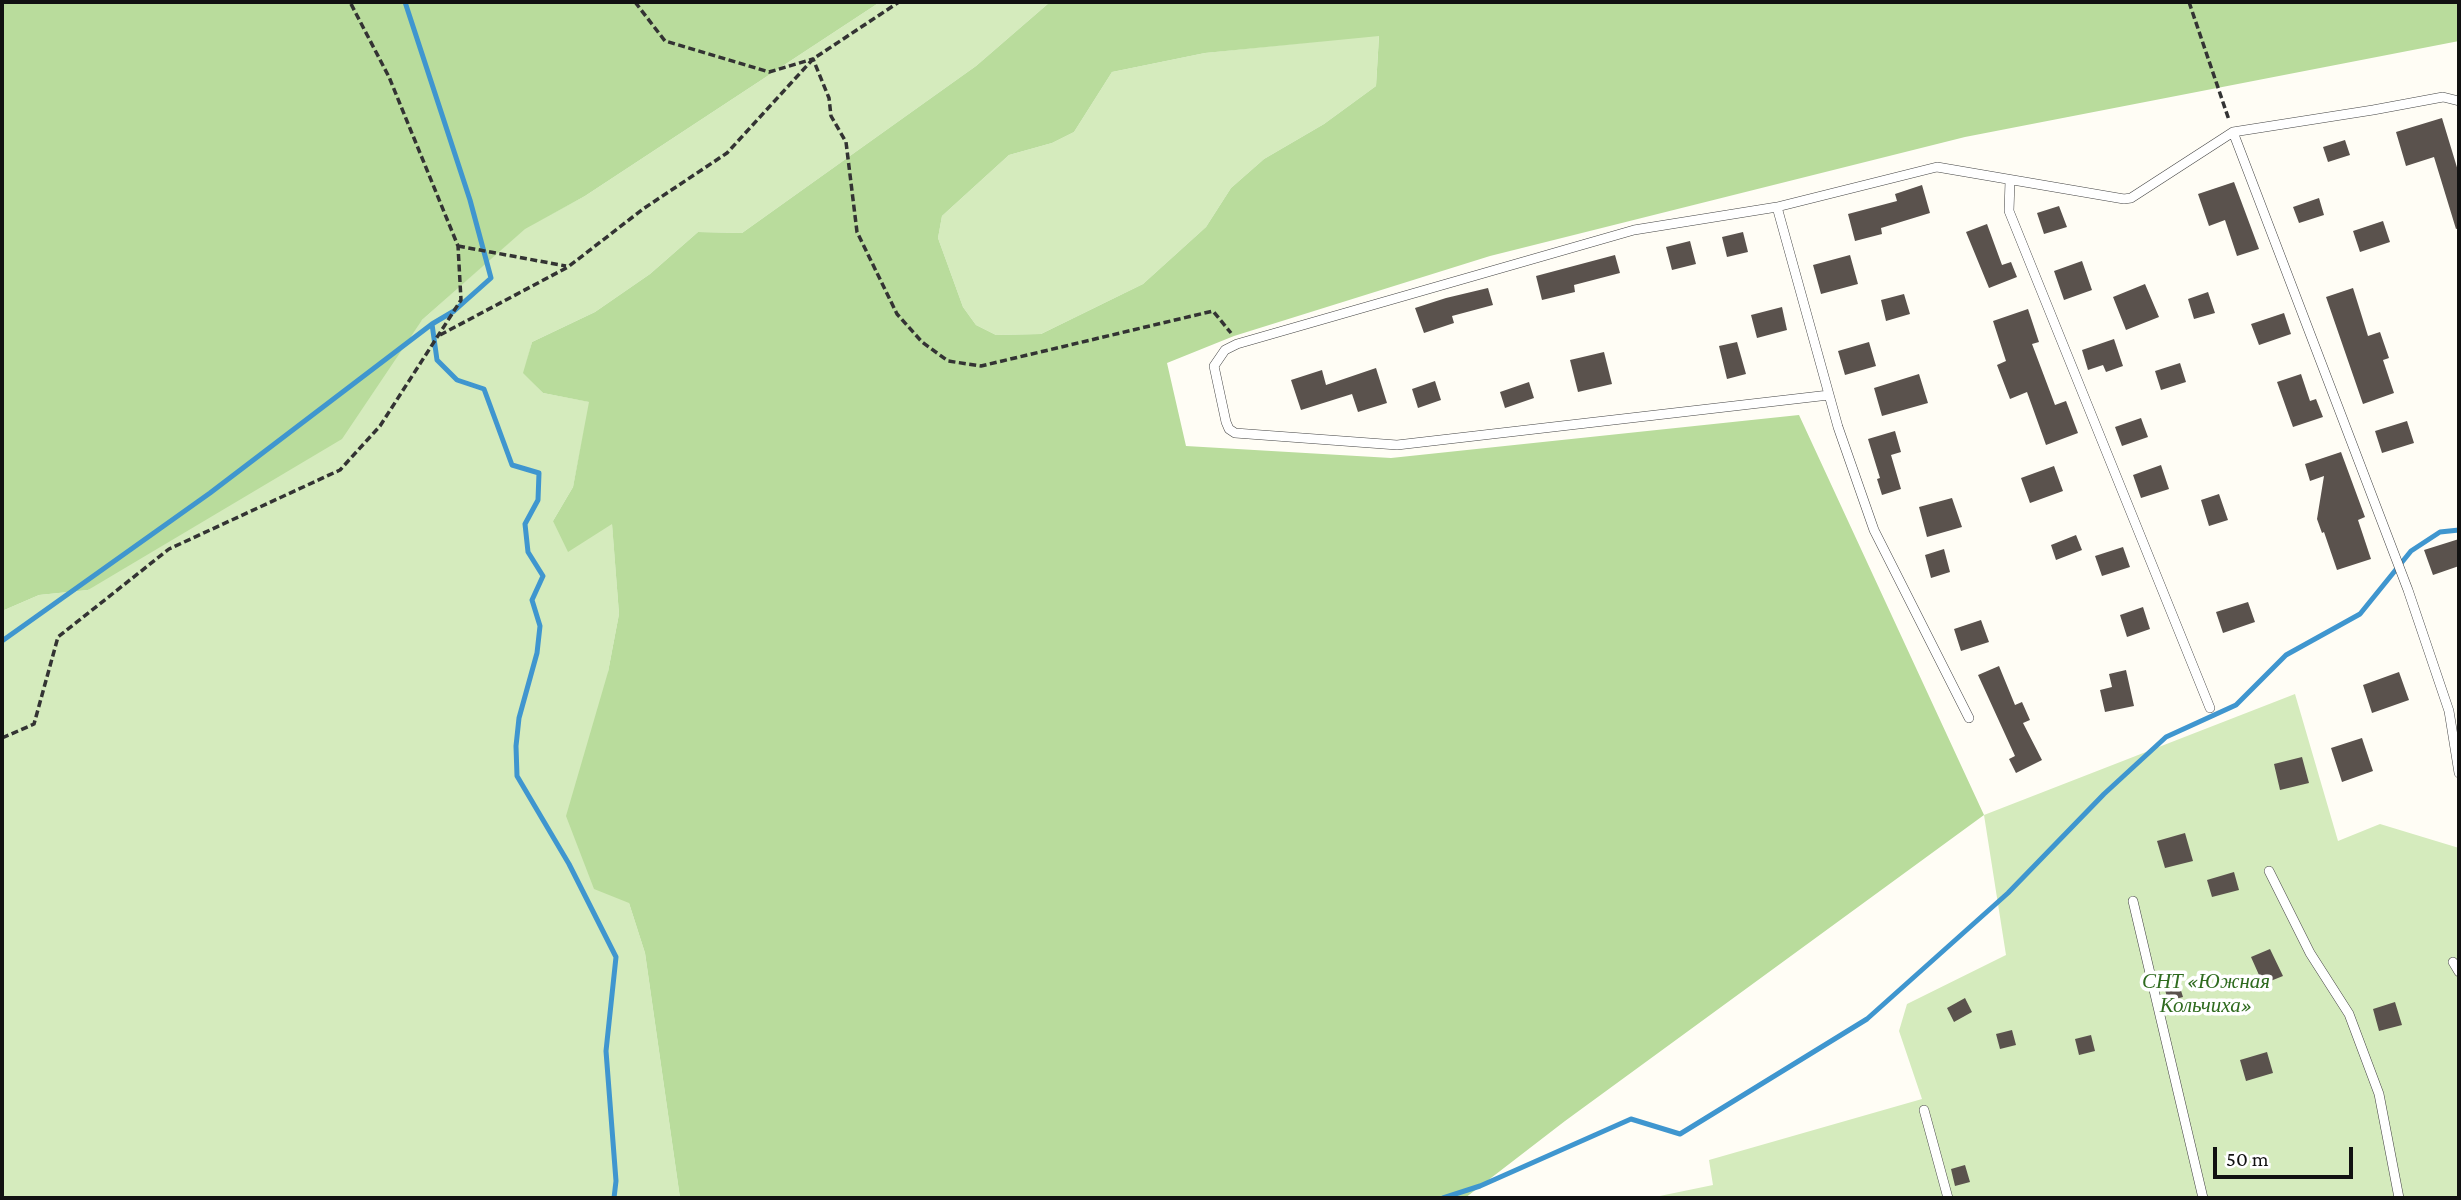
<!DOCTYPE html>
<meta charset="utf-8">
<style>
body{margin:0}
#map{position:relative;width:2461px;height:1200px;overflow:hidden;background:#fffdf5;font-family:"Crimson Pro",serif}
canvas{display:block}
.frame{position:absolute;inset:0;border:4px solid #111;pointer-events:none}
.scale{position:absolute;left:2213px;top:1147px;width:140px;height:32px;box-sizing:border-box;border:4px solid #111;border-top:0;padding-left:9px;font-size:21px;line-height:24px;white-space:nowrap;color:#111;-webkit-text-stroke:5px #fff;paint-order:stroke}
</style>
<div id="map">
<canvas width="2461" height="1200"></canvas>
<div class="frame"></div>
<div class="scale">50 m</div>
</div>
<script>
const ctx = document.querySelector('canvas').getContext('2d');
ctx.lineJoin = 'round';
function fillPath(path, color) {
  ctx.fillStyle = color;
  ctx.fill(path, 'evenodd');
}
function poly(rows) {
  const path = new Path2D();
  for (const r of rows) {
    path.moveTo(r[0], r[1]);
    for (let i = 2; i < r.length; i += 2) path.lineTo(r[i], r[i + 1]);
  }
  return path;
}
function stroke(path, color, width, dash) {
  ctx.strokeStyle = color;
  ctx.lineWidth = width;
  ctx.lineCap = dash ? 'butt' : 'round';
  ctx.setLineDash(dash || []);
  ctx.stroke(path);
}
function drawText(font, color, halo, rows, align = 'center') {
  ctx.font = font + ' "Crimson Pro",serif';
  ctx.lineWidth = 7;
  ctx.setLineDash([]);
  ctx.textBaseline = 'middle';
  ctx.strokeStyle = halo;
  ctx.fillStyle = color;
  for (const [text, x, y, turn = 0] of rows) {
    ctx.save();
    ctx.translate(x, y);
    ctx.rotate((+turn || 0) * Math.PI / 180);
    ctx.textAlign = isNaN(turn) ? turn : align;
    if (halo) ctx.strokeText(text, 0, 0);
    ctx.fillText(text, 0, 0);
    ctx.restore();
  }
}
const green = poly([
 [880,2,1050,2,976,66,742,233,698,232,650,274,595,312,532,342,524,373,543,393,590,402,573,487,553,521,612,523,619,614,608,672,629,903,645,953,680,1198,2,1198,2,611,39,595,88,590,422,320,525,228,585,196],
 [1379,35,1376,86,1324,124,1264,159,1231,188,1206,227,1143,284,1041,334,996,335,976,325,963,307,938,238,942,216,1009,155,1052,143,1074,132,1112,72,1205,53],
 [2295,694,2338,841,2380,824,2459,848,2459,1198,1650,1198,1713,1185,1709,1160,1922,1099,1899,1031,1907,1004,2006,955,1984,815]
]);
const forest = poly([
 [2,2,880,2,585,196,525,229,422,320,342,439,88,590,39,595,2,611],
 [1050,2,2459,2,2459,41,1965,137,1490,256,1234,336,1167,363,1186,446,1391,458,1799,415,1984,815,1565,1121,1465,1198,680,1198,645,953,629,903,594,889,566,816,608,672,619,614,612,524,568,552,553,521,573,487,589,402,543,393,523,373,532,342,595,312,650,274,698,232,742,233,976,66],
 [1379,36,1376,86,1324,124,1264,159,1231,188,1206,227,1143,284,1041,334,996,335,976,325,963,307,938,238,942,216,1009,155,1052,143,1074,132,1112,72,1205,53]
]);
const stream = poly([
 [405,2,470,200,491,278,454,311,432,324,437,360,457,380,484,389,512,465,539,473,538,500,525,524,528,552,543,576,532,600,540,626,537,653,519,718,516,746,517,776,569,864,616,957,606,1051,616,1181,614,1198],
 [2,641,210,493,432,324],
 [1443,1198,1480,1186,1631,1119,1680,1134,1867,1019,2008,893,2104,794,2166,737,2236,705,2286,655,2360,614,2411,551,2440,532,2459,530]
]);
const building = poly([
 [2442,118,2459,174,2459,228,2456,229,2434,157,2406,166,2396,132],
 [2345,140,2350,155,2328,162,2323,147],
 [2234,182,2259,249,2237,256,2225,220,2209,226,2198,194],
 [1922,185,1930,213,1881,228,1882,234,1855,241,1848,214,1897,201,1895,194],
 [2319,198,2324,215,2299,223,2293,207],
 [2059,206,2067,227,2044,234,2037,213],
 [2383,221,2390,242,2360,252,2353,231],
 [1987,224,2002,265,2011,262,2017,277,1989,288,1966,232],
 [1743,232,1748,252,1727,257,1722,237],
 [1690,241,1696,264,1672,270,1666,247],
 [1615,255,1620,273,1574,285,1575,292,1542,300,1536,276],
 [1850,255,1858,284,1821,294,1813,265],
 [2082,261,2092,290,2064,300,2054,271],
 [2145,284,2159,317,2126,330,2113,297],
 [1488,288,1493,305,1452,316,1454,323,1424,333,1415,308,1446,298],
 [2353,288,2368,336,2380,332,2389,358,2383,360,2394,393,2363,404,2326,297],
 [2208,292,2215,313,2194,319,2188,299],
 [1904,294,1910,314,1886,321,1881,300],
 [1782,307,1787,330,1757,338,1751,315],
 [2028,309,2039,342,2032,344,2055,405,2066,401,2078,433,2046,445,2027,392,2010,399,1997,365,2006,361,1993,321],
 [2284,313,2291,334,2259,345,2251,324],
 [2114,339,2123,366,2106,372,2103,365,2088,370,2082,350],
 [1737,342,1746,374,1727,379,1719,346],
 [1869,342,1876,366,1845,375,1838,351],
 [1604,352,1612,384,1578,392,1570,360],
 [2180,363,2186,382,2161,390,2155,371],
 [1376,368,1387,403,1358,412,1352,394,1301,410,1291,380,1322,370,1326,385],
 [1919,374,1928,403,1882,416,1874,388],
 [2301,374,2310,401,2316,399,2323,417,2293,427,2277,382],
 [1435,381,1441,400,1418,408,1412,389],
 [1529,382,1534,398,1505,408,1500,392],
 [2141,418,2148,437,2122,446,2115,427],
 [2407,421,2414,443,2382,453,2375,431],
 [1895,431,1901,452,1891,455,1901,489,1882,495,1877,479,1880,478,1868,439],
 [2341,452,2365,517,2358,520,2371,559,2337,570,2324,532,2322,533,2317,519,2324,476,2310,481,2305,464],
 [2161,465,2169,489,2141,498,2133,475],
 [2054,466,2063,491,2030,503,2021,478],
 [2219,494,2228,520,2209,526,2201,500],
 [1952,498,1962,527,1927,537,1919,507],
 [2076,535,2082,550,2056,560,2051,545],
 [2459,539,2459,566,2433,575,2424,550],
 [2123,547,2130,567,2102,576,2095,556],
 [1944,549,1950,572,1931,578,1925,555],
 [2248,602,2255,622,2223,633,2216,612],
 [2143,607,2150,629,2127,637,2120,615],
 [1981,620,1989,642,1961,651,1954,629],
 [1999,666,2015,705,2022,702,2030,720,2023,723,2042,760,2016,773,2009,759,2015,756,1978,675],
 [2126,670,2134,706,2105,712,2100,690,2112,687,2109,674],
 [2399,672,2409,700,2372,713,2363,685],
 [2362,738,2373,771,2342,782,2331,748],
 [2302,757,2309,783,2280,790,2274,764],
 [2185,833,2193,861,2165,868,2157,841],
 [2234,872,2239,890,2212,897,2207,880],
 [2270,949,2283,976,2263,984,2251,957],
 [2177,978,2183,997,2168,1001,2163,982],
 [1965,998,1972,1012,1954,1022,1947,1008],
 [2395,1002,2402,1025,2379,1031,2373,1009],
 [2012,1030,2016,1045,2000,1049,1996,1034],
 [2091,1035,2095,1051,2079,1055,2075,1039],
 [2267,1052,2273,1073,2246,1081,2240,1060],
 [1965,1165,1970,1182,1955,1186,1951,1169]
]);
const path = poly([
 [635,2,665,41,769,72,813,59,829,98,831,116,846,142,857,232,897,314,922,342,948,361,981,366,1213,311,1231,333],
 [2189,2,2229,120],
 [458,246,566,266],
 [440,335,568,267,643,209,727,153,813,59,899,2],
 [2,738,34,724,58,637,169,549,340,470,380,426,461,300,458,246,389,77,350,2]
]);
const service = poly([
 [2233,132,2408,590,2449,711,2459,773],
 [2010,181,2009,211,2210,708],
 [1777,207,1838,427,1874,530,1969,718],
 [1829,395,1397,445,1235,433,1229,429,1226,422,1214,366,1225,350,1237,344,1634,230,1777,207,1937,167,2124,199,2131,198,2233,132,2373,110,2443,97,2459,101],
 [2269,871,2310,953,2349,1014,2379,1094,2399,1198],
 [2133,901,2203,1198],
 [2453,962,2459,972],
 [1924,1110,1948,1198]
]);
const parkNames = [
 ["СНТ «Южная",2206,982],
 ["Кольчиха»",2206,1006]
];
fillPath(green, '#d5ebbd');
fillPath(forest, '#b9dc9c');
stroke(stream, '#3f96cf', 5);
fillPath(building, '#5a524d');
stroke(service, '#444', 10);
stroke(path, '#333', 3.5, [7, 3.5]);
stroke(service, '#fff', 9);
drawText('italic 21px', '#2f6b1f', '#fff', parkNames);
</script>
